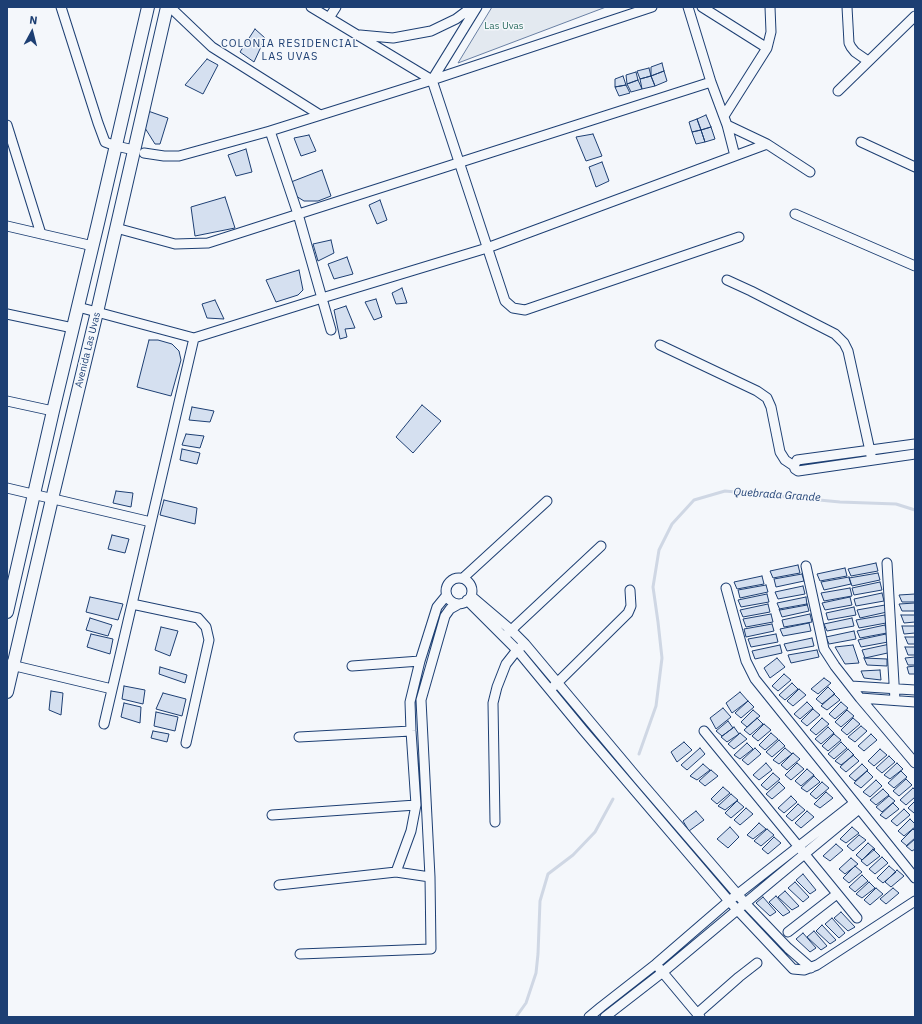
<!DOCTYPE html>
<style>
body{margin:0}
#map{position:relative;width:922px;height:1024px;overflow:hidden;background:#f4f7fb;font-family:"IBM Plex Sans",sans-serif}
canvas{display:block}
.frame{position:absolute;inset:0;border:8px solid #1d3f73;pointer-events:none}
.north{position:absolute;left:12px;top:12px;width:40px;height:40px;-webkit-text-stroke:3px #f4f7fb;paint-order:stroke;rotate:7deg;font-size:11px;font-weight:700;line-height:16px;text-align:center;color:#1d3f73}
.north::after{content:'';display:block;margin:auto;width:14px;height:18px;background:#1d3f73;clip-path:polygon(50% 0,100% 100%,50% 72%,0 100%)}
</style>
<div id="map">
<canvas width="922" height="1024"></canvas>
<div class="frame"></div>
<div class="north">N</div>
</div>
<script>
const ctx = document.querySelector('canvas').getContext('2d');
ctx.lineJoin = 'round';
function fillPath(path, color) {
  ctx.fillStyle = color;
  ctx.fill(path, 'evenodd');
}
function poly(rows) {
  const path = new Path2D();
  for (const r of rows) {
    if (r.length === 3) {
      path.moveTo(r[0] + r[2], r[1]);
      path.arc(r[0], r[1], r[2], 0, 2 * Math.PI);
      continue;
    }
    path.moveTo(r[0], r[1]);
    for (let i = 2; i < r.length; i += 2) path.lineTo(r[i], r[i + 1]);
  }
  return path;
}
function stroke(path, color, width, dash) {
  ctx.strokeStyle = color;
  ctx.lineWidth = width;
  ctx.lineCap = dash ? 'butt' : 'round';
  ctx.setLineDash(dash || []);
  ctx.stroke(path);
}
function drawText(font, color, halo, rows, align = 'center') {
  ctx.font = font + ' "IBM Plex Sans",sans-serif';
  ctx.lineWidth = 3;
  ctx.setLineDash([]);
  ctx.textBaseline = 'middle';
  ctx.strokeStyle = halo;
  ctx.fillStyle = color;
  for (const [text, x, y, turn = 0] of rows) {
    ctx.save();
    ctx.translate(x, y);
    ctx.rotate((+turn || 0) * Math.PI / 180);
    ctx.textAlign = isNaN(turn) ? turn : align;
    if (halo) ctx.strokeText(text, 0, 0);
    ctx.fillText(text, 0, 0);
    ctx.restore();
  }
}
const green = poly([
 [492,7,606,7,458,63,492,7]
]);
const stream = poly([
 [639,754,656,706,662,658,658,622,653,587,659,550,672,524,694,500,725,491,840,502,896,504,915,510],
 [516,1017,526,1003,536,973,538,954,540,901,548,874,573,855,595,832,613,799]
]);
const building = poly([
 [255,29,265,38,254,62,240,52,255,29],
 [207,59,218,65,203,94,185,85,207,59],
 [662,63,664,71,651,76,651,67,662,63],
 [649,68,651,76,640,79,637,71,649,68],
 [664,71,667,81,655,86,651,76,664,71],
 [636,72,638,80,627,84,626,75,636,72],
 [623,76,626,85,615,87,615,79,623,76],
 [651,76,655,86,642,89,640,79,651,76],
 [638,80,642,89,631,92,627,84,638,80],
 [626,85,630,93,619,96,615,87,626,85],
 [148,111,168,118,160,144,155,144,145,128,148,111],
 [706,115,711,127,701,130,697,119,706,115],
 [697,119,701,130,692,132,689,122,697,119],
 [711,127,715,139,705,142,701,130,711,127],
 [701,130,705,142,696,144,692,132,701,130],
 [593,134,602,156,586,161,576,137,593,134],
 [309,135,316,151,301,156,294,138,309,135],
 [246,149,252,172,236,176,228,155,246,149],
 [602,162,609,181,596,187,589,167,602,162],
 [322,170,331,196,318,201,304,201,296,196,291,182,322,170],
 [225,197,235,228,195,236,191,207,225,197],
 [380,200,387,220,377,224,369,205,380,200],
 [331,240,334,253,318,261,313,244,331,240],
 [347,257,353,274,334,279,328,264,347,257],
 [299,270,303,290,298,295,276,302,266,280,299,270],
 [402,288,407,303,396,304,392,293,402,288],
 [376,299,382,317,374,320,365,302,376,299],
 [215,300,224,319,207,318,202,304,215,300],
 [346,306,355,328,345,329,347,337,340,339,334,310,346,306],
 [149,340,158,340,172,344,179,351,181,360,171,396,137,387,149,340],
 [422,405,441,421,413,453,396,437,422,405],
 [192,407,214,411,210,422,189,420,192,407],
 [186,434,204,436,200,448,182,445,186,434],
 [182,449,200,453,197,464,180,460,182,449],
 [116,491,133,493,131,507,113,503,116,491],
 [164,500,197,508,195,524,160,515,164,500],
 [112,535,129,539,125,553,108,549,112,535],
 [876,563,878,571,851,576,848,569,876,563],
 [798,565,800,573,773,578,770,571,798,565],
 [845,568,847,576,820,581,817,574,845,568],
 [878,573,880,580,852,586,849,578,878,573],
 [802,574,804,581,776,587,774,579,802,574],
 [762,576,764,584,737,589,734,582,762,576],
 [849,577,851,584,824,590,821,582,849,577],
 [880,582,882,590,854,595,852,588,880,582],
 [766,585,768,592,740,598,738,590,766,585],
 [803,586,805,594,778,599,775,592,803,586],
 [850,588,852,596,824,601,821,593,850,588],
 [882,593,884,601,856,606,854,599,882,593],
 [767,594,769,602,741,607,738,600,767,594],
 [915,594,915,602,902,602,899,595,915,594],
 [90,597,123,604,118,620,86,612,90,597],
 [806,597,807,605,780,610,777,603,806,597],
 [850,597,852,605,825,610,822,603,850,597],
 [915,603,915,611,902,611,899,604,915,603],
 [768,604,770,612,743,617,740,610,768,604],
 [807,604,809,611,782,617,779,609,807,604],
 [885,605,887,612,860,618,857,610,885,605],
 [854,607,856,615,828,620,826,613,854,607],
 [771,614,773,622,746,627,743,619,771,614],
 [810,614,812,622,784,627,782,620,810,614],
 [885,615,886,623,859,628,856,620,885,615],
 [901,615,915,615,915,622,904,623,901,615],
 [90,618,112,625,108,636,86,630,90,618],
 [852,618,854,626,827,631,824,624,852,618],
 [809,623,811,631,783,636,780,629,809,623],
 [772,624,774,631,746,637,744,629,772,624],
 [885,625,887,633,860,638,857,631,885,625],
 [902,626,915,626,915,633,904,634,902,626],
 [161,627,178,631,170,656,155,650,161,627],
 [854,631,856,639,829,644,826,637,854,631],
 [91,634,113,639,110,654,87,647,91,634],
 [776,634,778,642,751,647,748,639,776,634],
 [886,634,888,642,861,647,858,640,886,634],
 [905,637,915,637,915,644,908,644,905,637],
 [812,638,814,646,787,651,784,644,812,638],
 [890,644,892,652,865,658,862,650,890,644],
 [780,645,782,653,755,659,752,651,780,645],
 [853,645,859,663,845,664,835,647,853,645],
 [905,647,915,647,915,655,908,655,905,647],
 [817,650,819,657,791,663,788,655,817,650],
 [915,657,915,665,908,665,905,658,915,657],
 [777,658,785,667,770,678,764,668,777,658],
 [864,658,887,659,887,666,867,665,864,658],
 [915,666,915,674,909,674,907,667,915,666],
 [160,667,187,675,185,683,159,674,160,667],
 [880,670,881,680,864,678,861,671,880,670],
 [784,674,791,680,778,691,772,686,784,674],
 [824,678,831,683,818,694,811,689,824,678],
 [792,683,798,689,785,700,779,695,792,683],
 [124,686,145,690,143,704,122,699,124,686],
 [828,687,835,694,822,704,816,699,828,687],
 [799,689,806,695,793,706,787,701,799,689],
 [51,691,63,693,61,715,49,710,51,691],
 [740,692,748,701,732,713,726,703,740,692],
 [163,693,186,699,182,716,156,709,163,693],
 [834,694,840,700,827,710,821,706,834,694],
 [748,701,754,707,741,718,735,713,748,701],
 [807,702,813,708,800,719,794,714,807,702],
 [841,702,848,708,835,719,829,714,841,702],
 [124,703,141,707,140,723,121,717,124,703],
 [723,708,731,717,716,729,710,718,723,708],
 [813,709,820,715,807,726,801,721,813,709],
 [753,710,760,716,747,727,741,722,753,710],
 [847,710,854,716,841,727,835,722,847,710],
 [156,712,178,717,175,731,154,726,156,712],
 [757,718,763,724,750,735,744,730,757,718],
 [822,718,829,724,816,735,810,730,822,718],
 [853,718,860,724,847,735,841,730,853,718],
 [728,721,733,728,722,736,716,731,728,721],
 [764,724,771,730,758,741,752,736,764,724],
 [861,726,867,731,855,742,848,737,861,726],
 [734,727,739,734,727,742,721,737,734,727],
 [828,727,834,733,821,744,815,739,828,727],
 [153,731,169,734,167,742,151,738,153,731],
 [740,733,747,739,734,749,728,744,740,733],
 [771,733,778,739,765,750,759,745,771,733],
 [834,734,841,740,828,751,822,746,834,734],
 [871,734,877,740,864,751,858,746,871,734],
 [779,740,785,746,772,757,766,752,779,740],
 [684,742,692,750,677,762,671,752,684,742],
 [841,742,847,748,834,759,828,754,841,742],
 [747,743,753,749,740,759,734,755,747,743],
 [700,748,705,754,687,770,681,765,700,748],
 [755,748,761,754,748,765,742,760,755,748],
 [785,748,792,754,779,764,773,760,785,748],
 [848,749,854,755,841,765,835,761,848,749],
 [880,749,887,755,874,766,868,761,880,749],
 [793,753,800,759,787,770,781,765,793,753],
 [853,755,859,761,846,772,840,767,853,755],
 [889,756,895,762,882,773,876,768,889,756],
 [766,763,772,770,759,780,753,775,766,763],
 [797,763,804,769,791,780,785,775,797,763],
 [897,763,903,769,890,779,884,775,897,763],
 [703,764,710,770,697,780,690,776,703,764],
 [862,764,868,770,855,781,849,776,862,764],
 [807,769,814,775,801,786,795,781,807,769],
 [711,770,718,776,705,786,699,781,711,770],
 [867,771,873,777,861,788,854,783,867,771],
 [901,771,907,777,894,788,888,783,901,771],
 [773,773,780,779,767,790,761,785,773,773],
 [814,776,820,782,807,792,801,788,814,776],
 [906,779,912,785,899,796,893,791,906,779],
 [876,780,882,786,870,797,863,792,876,780],
 [779,782,785,788,772,799,766,794,779,782],
 [822,782,829,788,816,799,810,794,822,782],
 [723,787,730,793,717,804,711,799,723,787],
 [913,788,915,790,915,797,906,805,900,800,913,788],
 [883,789,889,795,876,805,870,800,883,789],
 [826,792,833,798,820,808,814,804,826,792],
 [731,794,738,800,725,810,718,806,731,794],
 [791,796,797,802,784,813,778,808,791,796],
 [889,796,895,801,882,812,876,807,889,796],
 [737,801,744,807,731,818,725,813,737,801],
 [915,801,915,812,914,813,908,808,915,801],
 [893,803,899,809,886,819,880,815,893,803],
 [798,804,805,810,792,821,786,816,798,804],
 [746,808,753,814,740,825,734,820,746,808],
 [904,809,910,815,897,826,891,821,904,809],
 [696,811,704,820,689,831,683,821,696,811],
 [807,811,814,817,801,828,795,823,807,811],
 [910,819,915,824,915,827,904,836,898,831,910,819],
 [759,823,766,829,753,839,747,835,759,823],
 [730,827,739,837,728,848,717,839,730,827],
 [852,827,859,833,846,843,840,839,852,827],
 [767,829,774,835,761,846,754,841,767,829],
 [913,829,915,831,915,839,907,846,901,841,913,829],
 [859,835,866,840,853,851,847,846,859,835],
 [774,837,781,843,768,854,762,849,774,837],
 [915,838,915,849,912,851,906,846,915,838],
 [868,843,875,849,862,860,856,855,868,843],
 [836,844,843,850,830,861,823,856,836,844],
 [873,849,880,856,867,866,861,861,873,849],
 [882,857,888,863,875,874,869,869,882,857],
 [851,858,858,864,845,874,839,869,851,858],
 [855,866,862,872,849,883,843,878,855,866],
 [889,866,896,872,883,883,877,878,889,866],
 [897,870,904,876,891,887,885,882,897,870],
 [803,874,816,890,810,894,796,880,803,874],
 [862,875,868,881,855,892,849,887,862,875],
 [795,882,809,897,803,902,788,888,795,882],
 [869,882,875,888,862,898,856,894,869,882],
 [876,888,883,894,870,905,864,900,876,888],
 [893,888,899,893,886,904,880,899,893,888],
 [785,891,799,906,792,910,778,897,785,891],
 [776,896,790,912,783,916,769,902,776,896],
 [763,897,776,912,770,916,756,903,763,897],
 [841,912,855,927,848,931,834,918,841,912],
 [832,918,845,933,839,938,825,924,832,918],
 [822,925,836,940,830,944,816,931,822,925],
 [814,931,827,946,821,950,807,937,814,931],
 [803,933,816,948,810,952,796,939,803,933]
]);
const street = poly([
 [61,7,98,123,105,142,116,146,134,150],
 [170,7,212,47,320,115],
 [311,7,432,80,505,301,513,308,525,310,739,237],
 [688,7,711,82,727,125,735,156],
 [702,7,767,48],
 [847,7,849,43,851,47,855,52,868,61],
 [329,18,336,7],
 [360,35,393,38,431,31,456,19,472,7],
 [432,80,477,7],
 [838,91,915,16],
 [724,116,767,48,771,32,770,7],
 [7,125,41,234],
 [727,125,767,144,810,172],
 [270,131,298,214,331,330],
 [861,142,915,167],
 [144,153,164,156,179,156,270,131,432,80,652,7],
 [795,214,915,266],
 [7,226,93,246],
 [116,228,175,244,208,243,711,82],
 [727,280,751,291,835,334,844,343,848,351,872,460],
 [78,307,194,338,322,298,487,248,767,144],
 [7,314,73,328],
 [660,345,757,391,767,398,771,407,780,452,785,460,794,466,795,469,798,471,915,454],
 [7,401,53,411],
 [794,466,797,460,915,444],
 [7,488,151,522],
 [887,563,895,700],
 [806,566,824,649,835,666,860,698,915,763],
 [459,591,13],
 [463,578,547,501],
 [726,588,746,661,755,679,915,878],
 [471,596,511,630,525,644,639,780,745,903,788,948,811,968],
 [467,600,517,650,583,730,729,901,793,969,804,970,817,965,915,901],
 [132,604,198,618,206,627,209,640,186,743],
 [508,633,601,546],
 [7,664,112,689],
 [352,666,420,661],
 [554,686,628,613,631,606,630,590],
 [851,686,915,690],
 [860,698,915,702],
 [104,724,194,338],
 [704,731,857,918],
 [299,737,411,731],
 [272,815,416,805],
 [495,822,493,703,497,687,506,664,517,650,522,646],
 [396,872,411,831,416,805,411,731,410,702,420,661,437,607,446,596],
 [279,885,396,872,430,877],
 [788,932,837,894],
 [300,954,431,949,430,877,421,700,445,616,450,609,459,604],
 [659,968,700,1017],
 [698,1013,739,977,757,963],
 [589,1017,601,1007,656,964,729,901,854,803],
 [605,1017,663,972,773,880,859,809]
]);
const secondary = poly([
 [7,612,53,411,98,223,148,7],
 [7,692,52,499,97,312,167,7]
]);
const parkNames = [
 ["Las Uvas",504,26]
];
const streetNames = [
 ["Avenida Las Uvas",88,350,-76]
];
const neighbourhoodNames = [
 ["COLONIA RESIDENCIAL",290,44],
 ["LAS UVAS",290,57]
];
const waterNames = [
 ["Quebrada Grande",777,495,4]
];
fillPath(green, '#e3e9f0');
stroke(green, '#687fa3', 1);
stroke(stream, '#cfd7e4', 3);
fillPath(building, '#d5e0f0');
stroke(building, '#1d3f73', 1);
stroke(street, '#1d3f73', 11);
stroke(secondary, '#1d3f73', 14);
stroke(street, '#f4f7fb', 9);
stroke(secondary, '#f4f7fb', 12);
drawText('10px', '#2c6c60', '#f4f7fb', parkNames);
drawText('10px', '#1d3f73', '#f4f7fb', streetNames);
ctx.letterSpacing = '1px';
drawText('11px', '#1d3f73', '#f4f7fb', neighbourhoodNames);
ctx.letterSpacing = '0px';
drawText('italic 11px', '#1d3f73', '#f4f7fb', waterNames);
</script>
